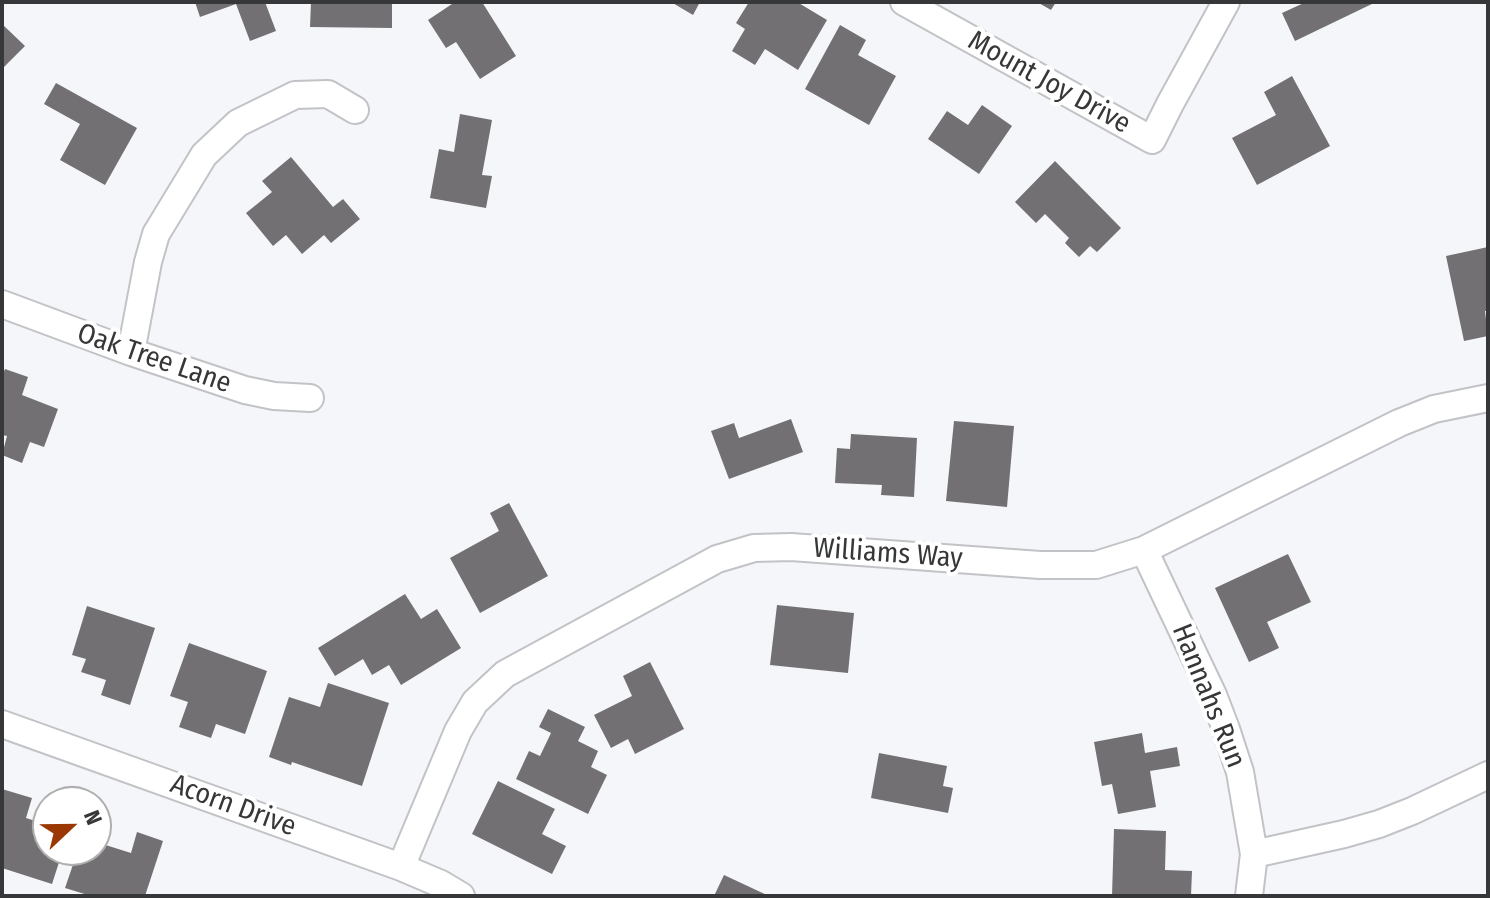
<!DOCTYPE html>
<style>
body{margin:0}
#map{position:relative;width:1490px;height:898px;overflow:hidden;background:#f5f6f9;font-family:"Fira Sans Condensed",sans-serif}
canvas{display:block}
.frame{position:absolute;inset:0;border:4px solid #363738;pointer-events:none}
.north{position:absolute;left:32px;top:786px;width:80px;height:80px;box-sizing:border-box;background:#fff;border:2px solid #afafaf;border-radius:50%;rotate:68deg;font-size:22px;font-weight:700;line-height:32px;text-align:center;color:#363738}
.north::after{content:'';display:block;margin:auto;width:28px;height:36px;background:#9b3703;clip-path:polygon(50% 0,100% 100%,50% 72%,0 100%)}
</style>
<div id="map">
<canvas width="1490" height="898"></canvas>
<div class="frame"></div>
<div class="north">N</div>
</div>
<script>
const ctx = document.querySelector('canvas').getContext('2d');
ctx.lineJoin = 'round';
function fillPath(path, color) {
  ctx.fillStyle = color;
  ctx.fill(path, 'evenodd');
}
function poly(rows) {
  const path = new Path2D();
  for (const r of rows) {
    path.moveTo(r[0], r[1]);
    for (let i = 2; i < r.length; i += 2) path.lineTo(r[i], r[i + 1]);
  }
  return path;
}
function stroke(path, color, width, dash) {
  ctx.strokeStyle = color;
  ctx.lineWidth = width;
  ctx.lineCap = dash ? 'butt' : 'round';
  ctx.setLineDash(dash || []);
  ctx.stroke(path);
}
function drawText(font, color, halo, rows, align = 'center') {
  ctx.font = font + ' "Fira Sans Condensed",sans-serif';
  ctx.lineWidth = 8;
  ctx.setLineDash([]);
  ctx.textBaseline = 'middle';
  ctx.strokeStyle = halo;
  ctx.fillStyle = color;
  for (const [text, x, y, turn = 0] of rows) {
    ctx.save();
    ctx.translate(x, y);
    ctx.rotate((+turn || 0) * Math.PI / 180);
    ctx.textAlign = isNaN(turn) ? turn : align;
    if (halo) ctx.strokeText(text, 0, 0);
    ctx.fillText(text, 0, 0);
    ctx.restore();
  }
}
const building = poly([
 [195,2,265,2,276,31,250,41,236,4,200,17],
 [311,2,392,2,392,28,310,27],
 [455,2,482,2,516,56,480,79,456,42,446,48,428,20],
 [671,2,700,2,693,15],
 [749,2,797,2,827,20,798,70,765,49,755,65,732,51,745,29,736,23],
 [1037,2,1056,2,1051,10],
 [1306,2,1376,2,1295,41,1282,13],
 [2,24,25,46,2,69],
 [840,25,866,40,858,55,896,76,869,125,805,89],
 [1292,76,1330,146,1257,185,1232,138,1276,115,1264,92],
 [56,83,137,128,105,185,60,160,80,124,44,104],
 [982,105,1012,126,979,174,928,139,947,111,968,125],
 [460,114,492,120,482,175,492,176,486,208,430,198,439,149,454,152],
 [291,157,333,207,343,199,360,219,331,243,324,235,302,254,286,235,273,246,246,213,272,192,262,181],
 [1055,161,1121,228,1097,252,1090,246,1079,257,1065,243,1069,238,1045,214,1036,223,1015,202],
 [1488,247,1488,311,1485,311,1488,336,1464,341,1446,256],
 [5,369,28,377,22,395,58,409,44,447,30,442,22,463,2,455,7,436,2,435,2,376],
 [791,419,803,452,729,479,711,431,734,423,739,438],
 [954,421,1014,426,1007,507,946,501],
 [851,434,917,438,914,497,881,495,882,485,835,483,837,448,850,449],
 [509,503,548,576,480,613,450,558,499,531,490,513],
 [1288,554,1311,602,1267,622,1279,648,1249,662,1215,588],
 [405,594,421,619,437,609,461,648,401,685,389,665,372,675,363,659,335,676,318,648],
 [777,605,854,613,848,673,770,665],
 [87,606,155,628,130,705,101,695,106,680,81,672,86,659,72,655],
 [189,643,267,671,245,734,216,724,211,738,179,727,188,702,170,696],
 [650,662,684,729,635,754,628,739,611,748,594,715,632,696,623,676],
 [328,683,389,703,362,786,292,762,291,765,269,757,289,697,320,707],
 [548,709,585,727,578,741,598,751,591,767,607,775,588,814,516,779,529,751,540,756,551,733,539,727],
 [1142,733,1145,753,1177,747,1180,766,1150,771,1156,807,1118,814,1112,784,1102,786,1094,742],
 [879,753,947,766,943,786,953,788,948,813,871,798],
 [498,781,555,809,542,834,566,846,552,874,472,834],
 [2,789,32,798,26,818,48,825,48,850,63,850,52,884,2,868],
 [1114,829,1166,831,1165,870,1192,871,1191,896,1112,896],
 [137,832,163,841,145,896,91,896,65,888,78,850,96,850,96,842,131,853],
 [724,875,769,896,714,896]
]);
const street = poly([
 [904,2,1152,140,1170,104,1226,2],
 [2,304,131,352,245,390,274,396,310,398],
 [131,352,148,262,156,234,204,155,238,123,295,95,328,94,355,110],
 [1144,550,1213,695,1226,729,1240,772,1254,854,1249,896],
 [2,724,401,867,441,884,461,896],
 [1254,854,1344,834,1379,824,1412,811,1488,775],
 [401,867,458,731,475,702,505,674,717,559,754,548,791,547,1040,565,1096,565,1144,550,1399,423,1434,409,1488,398]
]);
const streetNames = [
 ["Mount Joy Drive",1049,83,29],
 ["Oak Tree Lane",154,359,19],
 ["Williams Way",888,554,4],
 ["Hannahs Run",1208,696,68],
 ["Acorn Drive",233,806,20]
];
fillPath(building, '#727072');
stroke(street, '#c2c3c6', 30);
stroke(street, '#fff', 26);
drawText('28px', '#363738', '#fff', streetNames);
</script>
